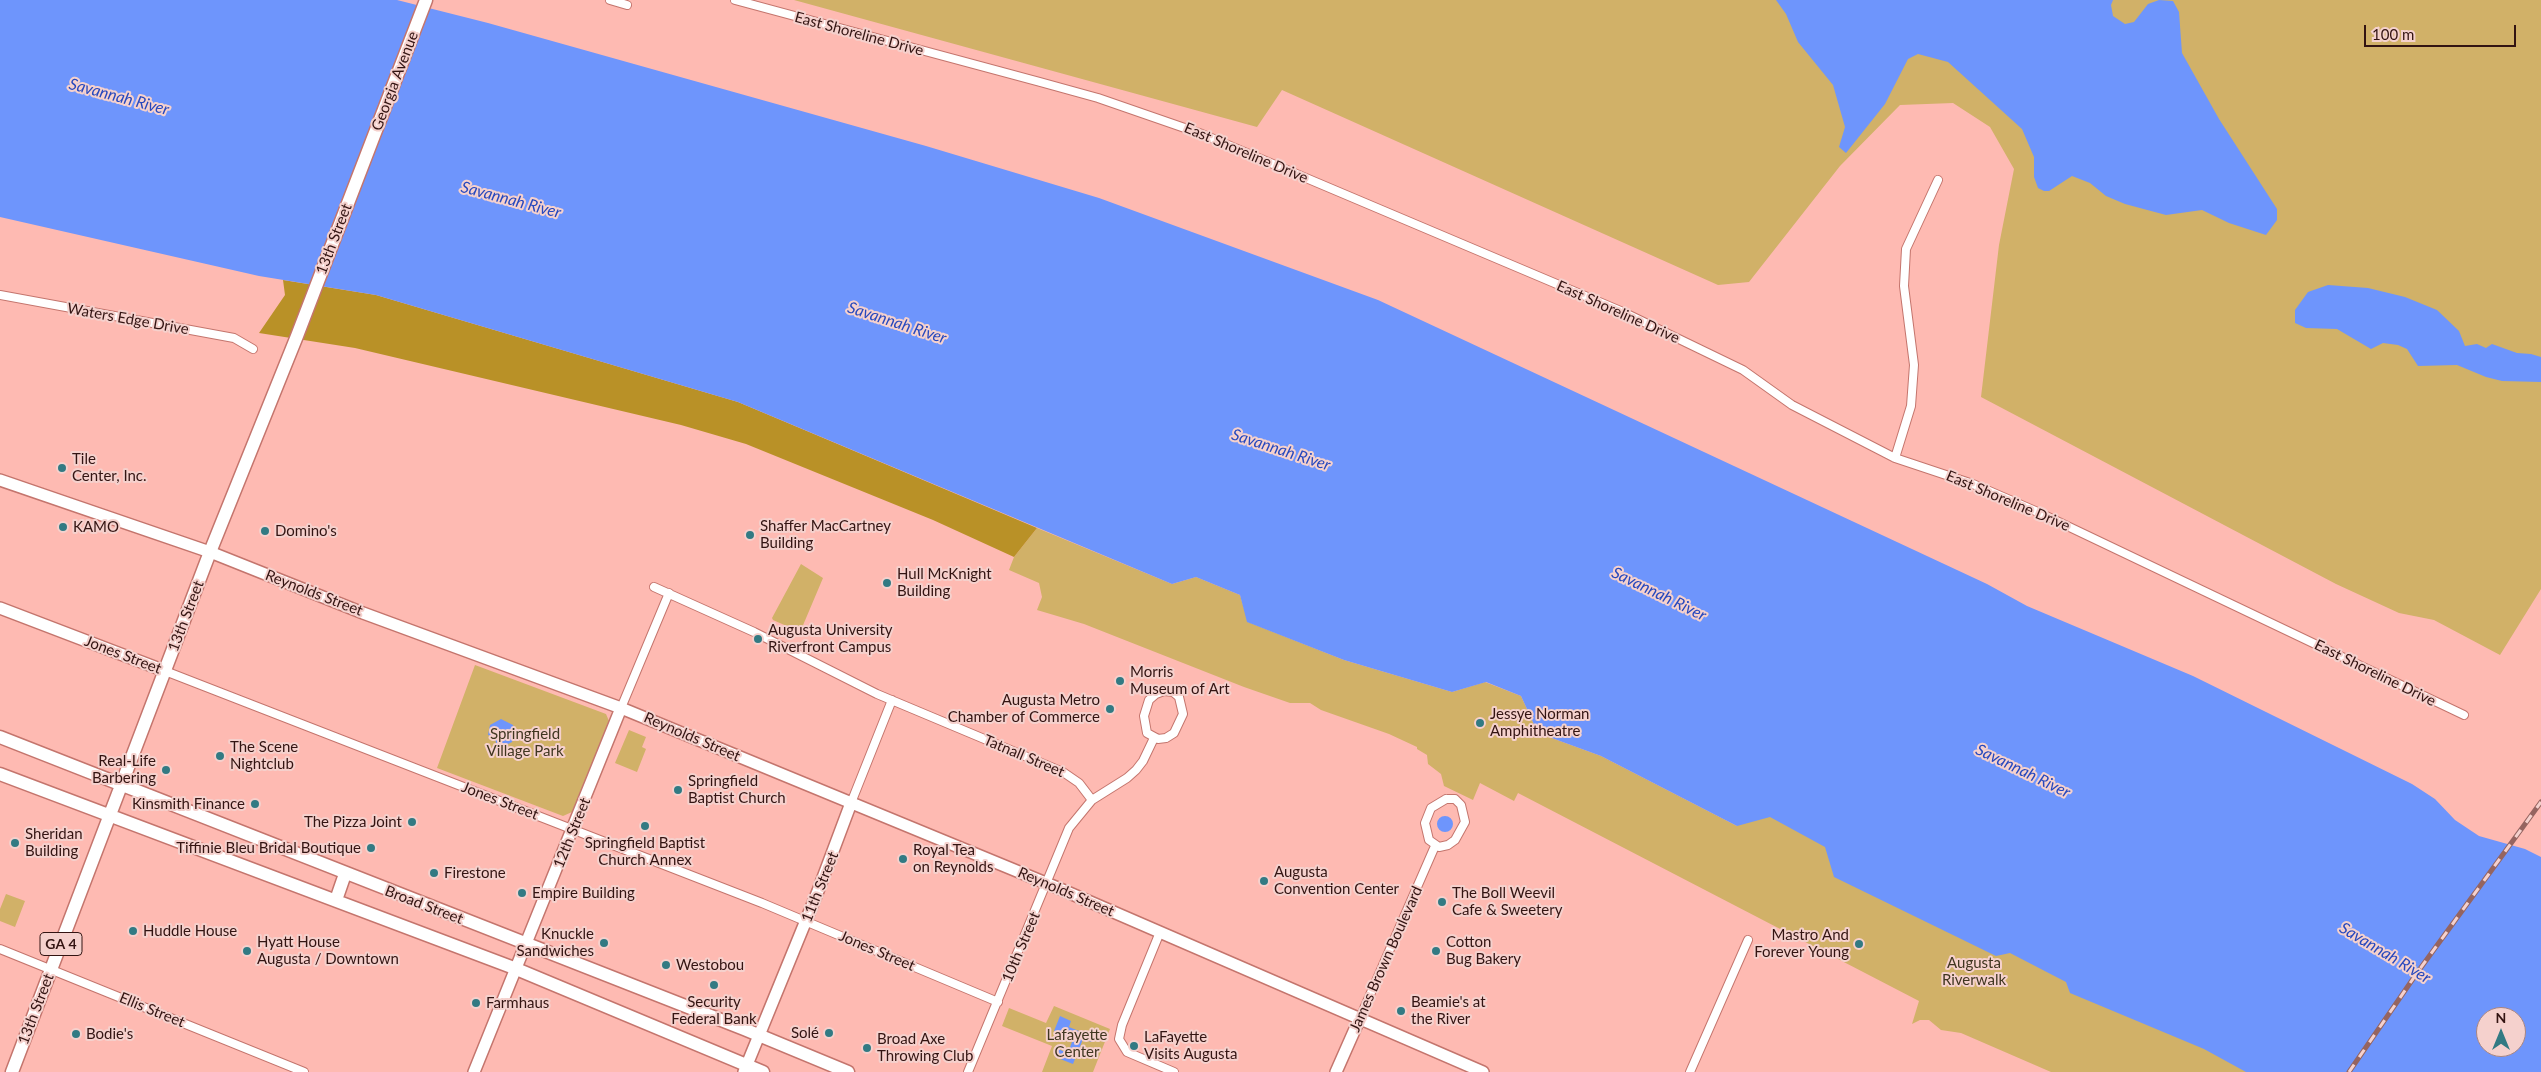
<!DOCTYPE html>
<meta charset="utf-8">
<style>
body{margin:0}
#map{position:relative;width:2541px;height:1072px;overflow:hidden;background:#febab2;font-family:Lato,sans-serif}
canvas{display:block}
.north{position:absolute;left:2476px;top:1007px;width:50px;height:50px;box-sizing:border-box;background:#f5d1cd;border:1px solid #a78582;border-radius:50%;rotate:0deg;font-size:14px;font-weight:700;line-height:20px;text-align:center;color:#331412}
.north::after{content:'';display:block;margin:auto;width:18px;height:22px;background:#327a83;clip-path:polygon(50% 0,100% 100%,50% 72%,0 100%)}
.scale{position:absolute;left:2364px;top:25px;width:152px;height:22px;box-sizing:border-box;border:2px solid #331412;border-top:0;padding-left:6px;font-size:15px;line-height:18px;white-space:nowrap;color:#331412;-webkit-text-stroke:4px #f5d1cd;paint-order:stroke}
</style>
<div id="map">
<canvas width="2541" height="1072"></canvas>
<div class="north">N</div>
<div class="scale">100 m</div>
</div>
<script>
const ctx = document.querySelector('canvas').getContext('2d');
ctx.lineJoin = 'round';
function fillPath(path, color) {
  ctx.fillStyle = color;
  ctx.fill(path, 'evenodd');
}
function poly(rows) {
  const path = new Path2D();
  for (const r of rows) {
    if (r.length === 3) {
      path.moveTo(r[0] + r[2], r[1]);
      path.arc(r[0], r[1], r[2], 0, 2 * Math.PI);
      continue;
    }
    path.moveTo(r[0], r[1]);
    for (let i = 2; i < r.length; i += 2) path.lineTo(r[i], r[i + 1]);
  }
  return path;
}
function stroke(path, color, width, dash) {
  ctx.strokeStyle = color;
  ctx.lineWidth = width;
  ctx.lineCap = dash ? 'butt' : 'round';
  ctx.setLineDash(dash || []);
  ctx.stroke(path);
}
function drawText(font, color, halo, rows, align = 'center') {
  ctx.font = font + ' Lato,sans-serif';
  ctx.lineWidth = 4;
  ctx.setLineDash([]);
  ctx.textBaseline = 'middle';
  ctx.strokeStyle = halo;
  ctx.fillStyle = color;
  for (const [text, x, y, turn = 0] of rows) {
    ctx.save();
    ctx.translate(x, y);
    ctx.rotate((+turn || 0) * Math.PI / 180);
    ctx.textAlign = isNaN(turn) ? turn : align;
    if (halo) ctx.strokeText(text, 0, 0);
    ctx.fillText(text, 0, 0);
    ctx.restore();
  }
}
const green = poly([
 [794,0,2541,0,2541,589,2500,655,2434,620,2399,613,2336,584,1981,397,1999,245,2014,169,1990,127,1953,103,1900,105,1840,166,1749,282,1718,285,1282,90,1257,127],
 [1037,528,1172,584,1196,577,1240,595,1248,622,1344,660,1452,692,1485,682,1521,696,1538,733,1601,756,1737,826,1762,798,2329,1072,2051,1072,1961,1033,1941,1030,1929,1020,1920,1020,1912,1024,1919,1001,1518,793,1514,801,1480,783,1473,800,1444,786,1441,774,1428,764,1427,755,1417,749,1417,747,1389,734,1321,710,1310,703,1290,703,1244,687,1084,624,1037,610,1042,597,1039,583,1009,570,1014,557],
 [801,564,823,578,801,630,798,631,773,620,772,618],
 [475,665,606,714,609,721,572,812,563,816,437,768],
 [629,730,646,737,642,747,646,749,637,772,615,763],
 [6,894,25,901,15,927,0,921,0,909],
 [1054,1006,1110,1029,1093,1072,1042,1072,1052,1046,1002,1026,1009,1008,1046,1023]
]);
const forest = poly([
 [283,280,376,295,738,402,1037,528,1014,557,933,520,746,444,681,425,355,348,259,333,285,295]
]);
const water = poly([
 [0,0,397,0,488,23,926,146,1099,198,1378,300,1987,584,2027,606,2193,676,2412,784,2435,799,2455,820,2479,836,2525,849,2541,857,2541,1072,2246,1072,2204,1049,2070,993,2066,982,2010,953,1996,956,1834,877,1825,847,1770,817,1737,826,1601,756,1538,733,1521,696,1486,682,1452,692,1344,660,1247,622,1240,595,1196,577,1172,584,738,402,376,295,259,276,0,217],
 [2486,1017,2516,1017,2516,1047,2486,1047],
 [1776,0,2113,0,2111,5,2113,16,2125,24,2134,22,2148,4,2159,0,2173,1,2179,12,2182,53,2219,119,2277,209,2277,220,2266,235,2229,223,2202,210,2166,215,2125,204,2106,196,2090,183,2072,176,2049,191,2044,191,2038,188,2034,177,2034,157,2022,129,1948,62,1918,54,1908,59,1885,104,1846,153,1839,147,1845,127,1833,85,1798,42,1786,14],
 [2328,285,2368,288,2405,297,2437,310,2459,331,2465,346,2477,344,2486,348,2492,344,2517,353,2531,354,2541,357,2541,382,2502,381,2486,377,2457,365,2418,366,2407,349,2398,345,2383,343,2371,349,2337,329,2306,328,2295,323,2295,310,2308,292],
 [501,719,513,725,515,733,512,742,504,746,497,745,494,737,488,735,490,725],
 [1445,824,8],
 [1060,1016,1071,1021,1069,1027,1094,1037,1092,1042,1083,1039,1073,1064,1055,1057,1058,1049,1068,1053,1073,1039,1054,1031]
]);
const street = poly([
 [610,0,627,5],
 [735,0,1040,82,1098,98,1202,134,1623,312,1743,370,1792,405,1895,458,1973,484,2040,513,2464,715],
 [0,295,234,338,253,349],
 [1895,458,1911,406,1914,365,1904,286,1906,249,1938,180],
 [654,587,754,632,877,694,1063,772,1079,783,1092,800],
 [165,671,762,903,998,1002],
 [1164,691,1173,692,1179,697,1183,714,1174,733,1166,738,1158,739,1147,733,1144,716,1149,700,1156,694,1164,691],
 [621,708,669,593],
 [1446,799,1455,799,1461,805,1465,822,1455,840,1448,845,1439,847,1429,840,1425,823,1431,808,1446,799],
 [851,803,892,700],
 [1160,932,1122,1025,1119,1039,1127,1052,1174,1072],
 [0,949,304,1072],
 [1359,1020,1435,846],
 [968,1072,1069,828,1092,800,1127,778,1136,770,1143,761,1154,738],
 [1690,1072,1748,940]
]);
const secondary = poly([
 [0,480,210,552,363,613,621,708,1058,888,1483,1072],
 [0,608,165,671],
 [474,1072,621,708],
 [744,1072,818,891,851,803],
 [1336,1072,1359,1020]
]);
const primary = poly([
 [0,737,744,1029,848,1072],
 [0,774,514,968,763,1072],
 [336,900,345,874],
 [12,1072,210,552,297,336,426,0]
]);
const rail = poly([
 [2349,1072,2417,973,2541,802]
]);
const markers = [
 [62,468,5,"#327a83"],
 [63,527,5,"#327a83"],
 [265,531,5,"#327a83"],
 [750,535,5,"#327a83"],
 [887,583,5,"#327a83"],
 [758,639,5,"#327a83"],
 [1120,681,5,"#327a83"],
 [1110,709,5,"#327a83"],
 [1480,723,5,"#327a83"],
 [220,756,5,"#327a83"],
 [166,770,5,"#327a83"],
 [678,790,5,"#327a83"],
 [255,804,5,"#327a83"],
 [412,822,5,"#327a83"],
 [645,826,5,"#327a83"],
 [15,843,5,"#327a83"],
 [371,848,5,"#327a83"],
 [903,859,5,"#327a83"],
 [434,873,5,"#327a83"],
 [1264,881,5,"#327a83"],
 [522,893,5,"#327a83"],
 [1442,902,5,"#327a83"],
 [133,931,5,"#327a83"],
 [604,943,5,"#327a83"],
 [1859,944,5,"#327a83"],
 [247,951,5,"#327a83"],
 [1436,951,5,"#327a83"],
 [666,965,5,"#327a83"],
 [714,985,5,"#327a83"],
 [476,1003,5,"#327a83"],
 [1401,1011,5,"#327a83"],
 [829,1033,5,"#327a83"],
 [76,1034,5,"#327a83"],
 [1134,1046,5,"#327a83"],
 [867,1048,5,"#327a83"]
];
const shields = [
 [61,944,42]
];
const shieldNames = [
 ["GA 4",61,944]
];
const streetNames = [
 ["East Shoreline Drive",859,34,15],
 ["Georgia Avenue",395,81,-69],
 ["East Shoreline Drive",1246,153,23],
 ["13th Street",334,239,-69],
 ["East Shoreline Drive",1618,312,24],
 ["Waters Edge Drive",128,319,10],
 ["East Shoreline Drive",2008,501,23],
 ["Reynolds Street",314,593,21],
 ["13th Street",186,616,-69],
 ["Jones Street",123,655,21],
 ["East Shoreline Drive",2375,673,26],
 ["Reynolds Street",692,737,23],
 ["Tatnall Street",1024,756,23],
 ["Jones Street",500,801,21],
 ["12th Street",572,833,-68],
 ["11th Street",820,887,-68],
 ["Reynolds Street",1066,892,23],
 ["Broad Street",424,905,21],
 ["10th Street",1021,947,-67],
 ["Jones Street",877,951,23],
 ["James Brown Boulevard",1386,959,-66],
 ["13th Street",36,1009,-69],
 ["Ellis Street",152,1010,22]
];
const poiNames = [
 ["Tile",72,459],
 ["Center, Inc.",72,476],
 ["Shaffer MacCartney",760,526],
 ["Building",760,543],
 ["KAMO",73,527],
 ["Domino's",275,531],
 ["Hull McKnight",897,574],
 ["Building",897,591],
 ["Augusta University",768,630],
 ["Riverfront Campus",768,647],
 ["Morris",1130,672],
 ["Museum of Art",1130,689],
 ["Augusta Metro",1100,700,"right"],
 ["Chamber of Commerce",1100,717,"right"],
 ["Jessye Norman",1490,714],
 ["Amphitheatre",1490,731],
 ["The Scene",230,747],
 ["Nightclub",230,764],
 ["Real-Life",156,761,"right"],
 ["Barbering",156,778,"right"],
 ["Springfield",688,781],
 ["Baptist Church",688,798],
 ["Kinsmith Finance",245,804,"right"],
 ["The Pizza Joint",402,822,"right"],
 ["Sheridan",25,834],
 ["Building",25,851],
 ["Springfield Baptist",645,843,"center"],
 ["Church Annex",645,860,"center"],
 ["Tiffinie Bleu Bridal Boutique",361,848,"right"],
 ["Royal Tea",913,850],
 ["on Reynolds",913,867],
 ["Augusta",1274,872],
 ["Convention Center",1274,889],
 ["Firestone",444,873],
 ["Empire Building",532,893],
 ["The Boll Weevil",1452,893],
 ["Cafe & Sweetery",1452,910],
 ["Huddle House",143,931],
 ["Knuckle",594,934,"right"],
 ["Sandwiches",594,951,"right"],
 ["Mastro And",1849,935,"right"],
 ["Forever Young",1849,952,"right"],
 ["Hyatt House",257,942],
 ["Augusta / Downtown",257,959],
 ["Cotton",1446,942],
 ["Bug Bakery",1446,959],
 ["Westobou",676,965],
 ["Security",714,1002,"center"],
 ["Federal Bank",714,1019,"center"],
 ["Beamie's at",1411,1002],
 ["the River",1411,1019],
 ["Farmhaus",486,1003],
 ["Solé",819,1033,"right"],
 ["Bodie's",86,1034],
 ["LaFayette",1144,1037],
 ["Visits Augusta",1144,1054],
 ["Broad Axe",877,1039],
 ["Throwing Club",877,1056]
];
const parkNames = [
 ["Springfield",525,734],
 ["Village Park",525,751],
 ["Augusta",1974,963],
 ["Riverwalk",1974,980],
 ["Lafayette",1077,1035],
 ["Center",1077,1052]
];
const waterNames = [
 ["Savannah River",119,97,15],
 ["Savannah River",511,200,15],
 ["Savannah River",897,323,18],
 ["Savannah River",1281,450,18],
 ["Savannah River",1659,594,26],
 ["Savannah River",2023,771,26],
 ["Savannah River",2385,953,31]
];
fillPath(green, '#d1b168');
fillPath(forest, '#b99127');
fillPath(water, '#6e95fc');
stroke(street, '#c4756d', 10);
stroke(secondary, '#c4756d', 14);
stroke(primary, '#c4756d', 15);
stroke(street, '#fff', 8);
stroke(secondary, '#fff', 11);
stroke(primary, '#fff', 12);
stroke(rail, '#956460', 5);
stroke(rail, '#f5d1cd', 3, [9]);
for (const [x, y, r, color] of markers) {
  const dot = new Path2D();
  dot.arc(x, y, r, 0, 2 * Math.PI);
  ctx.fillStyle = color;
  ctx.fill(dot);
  stroke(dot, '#f5d1cd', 2);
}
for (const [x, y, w] of shields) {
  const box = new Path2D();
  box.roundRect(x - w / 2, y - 11.5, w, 23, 4);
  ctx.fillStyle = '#f5d1cd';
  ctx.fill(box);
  stroke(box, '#331412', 1);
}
drawText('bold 14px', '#331412', null, shieldNames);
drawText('15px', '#331412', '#f5d1cd', streetNames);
drawText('15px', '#331412', '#f5d1cd', poiNames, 'left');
drawText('15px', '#403620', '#f5d1cd', parkNames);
drawText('italic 16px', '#2748bd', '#f5d1cd', waterNames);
</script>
